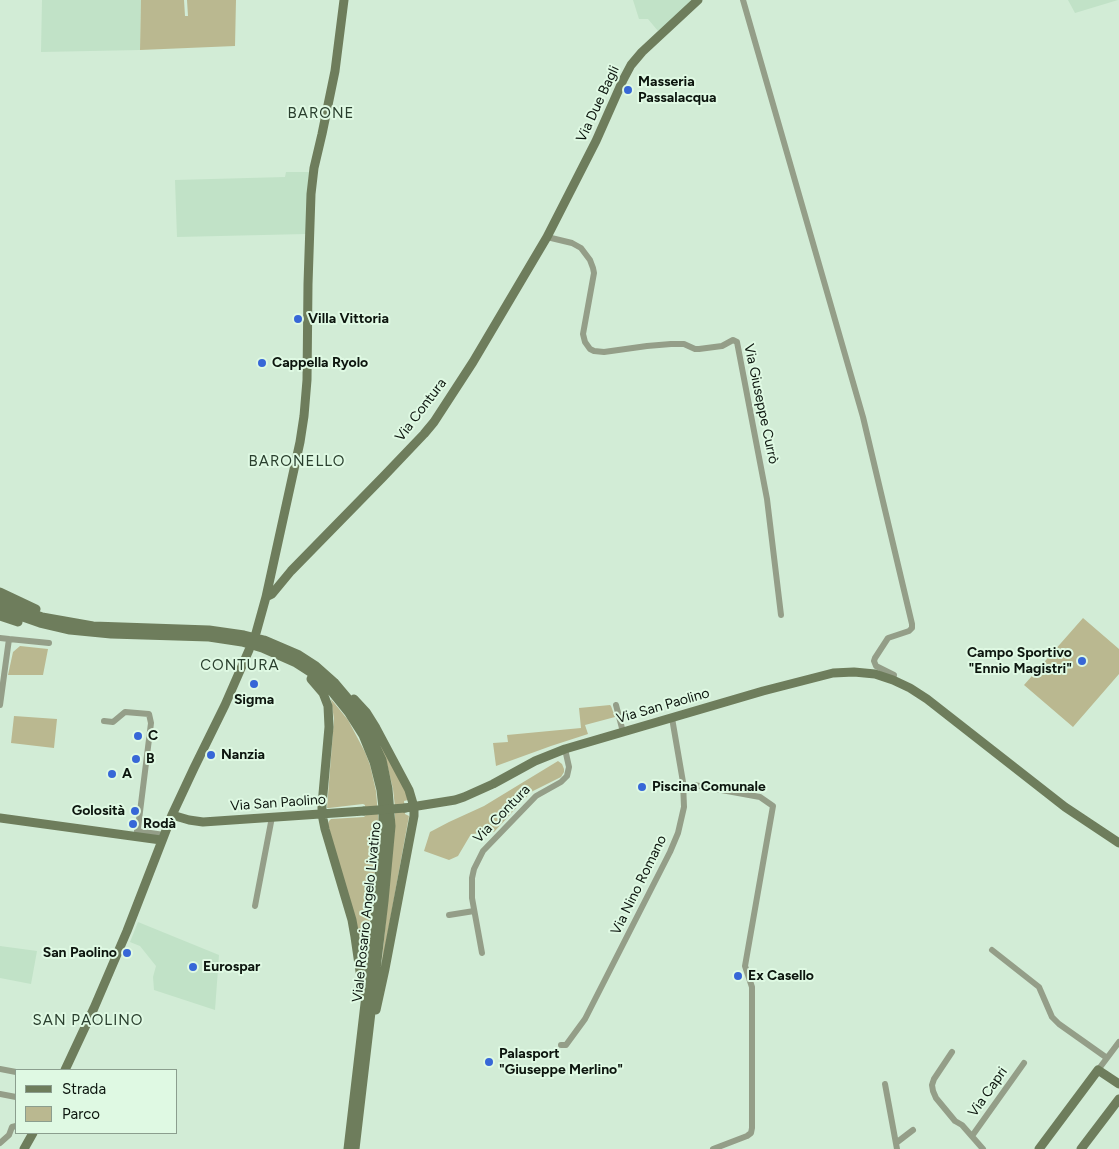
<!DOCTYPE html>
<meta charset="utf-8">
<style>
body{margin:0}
#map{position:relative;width:1119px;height:1149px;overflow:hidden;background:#d2ecd6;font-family:Figtree,sans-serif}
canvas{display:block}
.legend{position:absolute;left:15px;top:1069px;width:162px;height:65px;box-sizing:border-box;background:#dff9e3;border:1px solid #8b9e8e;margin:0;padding:6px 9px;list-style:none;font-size:15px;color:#0c150e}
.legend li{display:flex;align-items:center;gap:10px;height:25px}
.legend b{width:25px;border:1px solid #8b9e8e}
</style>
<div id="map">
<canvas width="1119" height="1149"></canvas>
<ul class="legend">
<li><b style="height:6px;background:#6e7d5c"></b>Strada</li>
<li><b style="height:14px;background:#bab890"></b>Parco</li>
</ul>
</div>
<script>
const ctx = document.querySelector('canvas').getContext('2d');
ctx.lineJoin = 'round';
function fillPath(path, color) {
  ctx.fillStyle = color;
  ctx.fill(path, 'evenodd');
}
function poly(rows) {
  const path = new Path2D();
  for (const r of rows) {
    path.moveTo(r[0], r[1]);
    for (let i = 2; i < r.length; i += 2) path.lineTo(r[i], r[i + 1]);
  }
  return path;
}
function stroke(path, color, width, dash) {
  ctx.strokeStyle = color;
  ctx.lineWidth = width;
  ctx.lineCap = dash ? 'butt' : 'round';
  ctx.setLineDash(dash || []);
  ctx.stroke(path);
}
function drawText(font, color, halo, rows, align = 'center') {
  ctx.font = font + ' Figtree,sans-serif';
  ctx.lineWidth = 4;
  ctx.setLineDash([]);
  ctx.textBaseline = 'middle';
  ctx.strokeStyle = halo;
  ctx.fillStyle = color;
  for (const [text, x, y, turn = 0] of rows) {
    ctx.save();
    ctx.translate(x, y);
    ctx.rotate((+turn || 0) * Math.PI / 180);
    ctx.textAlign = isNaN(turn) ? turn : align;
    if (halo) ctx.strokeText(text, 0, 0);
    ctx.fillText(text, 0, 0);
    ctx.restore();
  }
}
const built = poly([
 [42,0,141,0,140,50,41,52],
 [633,0,694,0,658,31,648,19,639,19],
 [1068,0,1118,0,1075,13],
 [286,172,309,172,306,234,177,237,175,180,285,177],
 [138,922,219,955,215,1010,154,990,153,977,156,966,140,946,130,942],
 [0,946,37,951,31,984,0,978]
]);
const green = poly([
 [141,0,184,0,185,16,188,16,187,0,236,0,235,46,140,50],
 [1083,618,1119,649,1119,674,1073,727,1024,685],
 [20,646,48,649,43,675,8,675,13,652],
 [331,699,348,720,365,752,370,765,376,791,379,827,372,900,364,970,328,824,329,821,331,819,364,817,366,815,365,805,363,804,329,808,327,808,334,719],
 [610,705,611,706,615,717,585,725,588,734,551,746,496,766,493,743,508,742,507,735,581,728,579,708],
 [14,716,57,719,54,748,11,743],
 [371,723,406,789,408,800,404,801,405,814,409,816,381,970,395,825,395,807,393,789,386,760],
 [558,761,562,764,564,769,564,772,561,777,531,792,494,832,471,834,458,856,449,860,424,851,430,832,449,822,484,806]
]);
const street = poly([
 [743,0,863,417,912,624,912,628,909,631,888,638,875,658,874,661,876,666,894,675,893,680],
 [547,237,572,243,581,248,590,260,593,268,594,273,583,334,585,342,590,349,594,351,604,352,647,346,671,344,684,344,695,349,699,349,722,346,733,340,737,342,767,499,781,615],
 [0,638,9,639],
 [0,705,9,639,49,643],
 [616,705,623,732],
 [104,721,113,722,125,712,149,714,151,723,137,836],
 [694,785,760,797,773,806,745,966,752,987,752,1128,751,1133,747,1136,713,1149],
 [137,831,164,835],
 [255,906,272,817],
 [449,915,474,911],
 [992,950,1039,987,1052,1017,1059,1024,1107,1058],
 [482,953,472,898,472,878,474,869,483,851,536,796,561,782,567,776,569,767,565,749],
 [561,1045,566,1045,585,1019,670,852,678,833,684,807,683,782,672,718],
 [952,1052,934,1079,932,1085,933,1091,936,1098,955,1121,962,1125,983,1149],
 [0,1069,16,1072],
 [1098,1070,1119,1042],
 [885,1084,897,1149],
 [0,1094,16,1097],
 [972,1136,1024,1063],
 [0,1143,9,1135,12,1127,16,1126],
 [896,1143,913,1130]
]);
const secondary = poly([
 [0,592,36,609],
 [266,597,272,594,291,571,383,477,424,434,434,422,473,362,547,237,596,141,623,80,631,65,642,52,698,0],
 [0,601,42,617,93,626,209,630,244,635,264,640,299,655,316,666,334,682,350,701,360,716,369,732,382,760,388,789,391,826,384,901,355,1149],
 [0,609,40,623,70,630,111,634,209,637,242,642,262,648,296,663,310,672,328,687,349,713,363,735,374,762,381,790,383,808,383,826,377,901,348,1149],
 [0,616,18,622],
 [256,633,266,597,300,442,304,416,307,380,308,284,311,194,314,168,322,134,335,71,344,0],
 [311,679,323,693,328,706,329,727,322,805,322,814,325,829,352,920,355,937,361,978,361,993],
 [354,699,366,712,376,728,409,790,414,807,414,816,385,969,376,1010],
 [405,808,455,800,464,797,493,784,535,761,565,749,763,691,833,673,854,672,875,674,893,680,910,688,927,699,1065,807,1119,843],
 [172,815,189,820,203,822,364,811],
 [0,818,161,840],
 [65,1070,94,1008,127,931,172,815,194,768,225,705,249,650],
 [24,1149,33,1133],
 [1039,1149,1098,1070,1119,1084],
 [1081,1149,1119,1099]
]);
const secondaryBridge = poly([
 [364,811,405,808]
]);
const markers = [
 [628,90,5,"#3767d7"],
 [298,319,5,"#3767d7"],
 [262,363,5,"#3767d7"],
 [1082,661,5,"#3767d7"],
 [254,684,5,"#3767d7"],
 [138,736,5,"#3767d7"],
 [211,755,5,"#3767d7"],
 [136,759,5,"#3767d7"],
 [112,774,5,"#3767d7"],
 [642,787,5,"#3767d7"],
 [135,811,5,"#3767d7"],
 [133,824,5,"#3767d7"],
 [127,953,5,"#3767d7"],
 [193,967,5,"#3767d7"],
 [738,976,5,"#3767d7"],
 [489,1062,5,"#3767d7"]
];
const poiNames = [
 ["Masseria",638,82],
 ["Passalacqua",638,98],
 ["Villa Vittoria",308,319],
 ["Cappella Ryolo",272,363],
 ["Campo Sportivo",1072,653,"right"],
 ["\"Ennio Magistri\"",1072,669,"right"],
 ["Sigma",254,700,"center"],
 ["C",148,736],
 ["Nanzia",221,755],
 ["B",146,759],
 ["A",122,774],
 ["Piscina Comunale",652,787],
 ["Golosità",125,811,"right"],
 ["Rodà",143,824],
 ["San Paolino",117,953,"right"],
 ["Eurospar",203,967],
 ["Ex Casello",748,976],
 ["Palasport",499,1054],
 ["\"Giuseppe Merlino\"",499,1070]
];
const streetNames = [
 ["Via Due Bagli",598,104,-65],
 ["Via Giuseppe Currò",761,404,78],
 ["Via Contura",421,410,-53],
 ["Via San Paolino",663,706,-16],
 ["Via San Paolino",278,803,-4],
 ["Via Contura",502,814,-46],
 ["Via Nino Romano",639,885,-64],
 ["Viale Rosario Angelo Livatino",367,912,-84],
 ["Via Capri",988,1092,-55]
];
const neighbourhoodNames = [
 ["BARONE",321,114],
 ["BARONELLO",297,462],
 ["CONTURA",240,666],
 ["SAN PAOLINO",88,1021]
];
fillPath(built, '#c1e2c7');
fillPath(green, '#bab890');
stroke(street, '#949e88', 6);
stroke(secondary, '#6e7d5c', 9);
stroke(secondaryBridge, '#6e7d5c', 9);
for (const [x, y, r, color] of markers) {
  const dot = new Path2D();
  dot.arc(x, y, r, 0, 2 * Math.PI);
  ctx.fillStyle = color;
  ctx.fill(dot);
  stroke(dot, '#dff9e3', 2);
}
drawText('bold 14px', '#0c150e', '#dff9e3', poiNames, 'left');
drawText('14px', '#0c150e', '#dff9e3', streetNames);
ctx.letterSpacing = '1px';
drawText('15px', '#2a3f2e', '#dff9e3', neighbourhoodNames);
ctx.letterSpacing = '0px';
</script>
